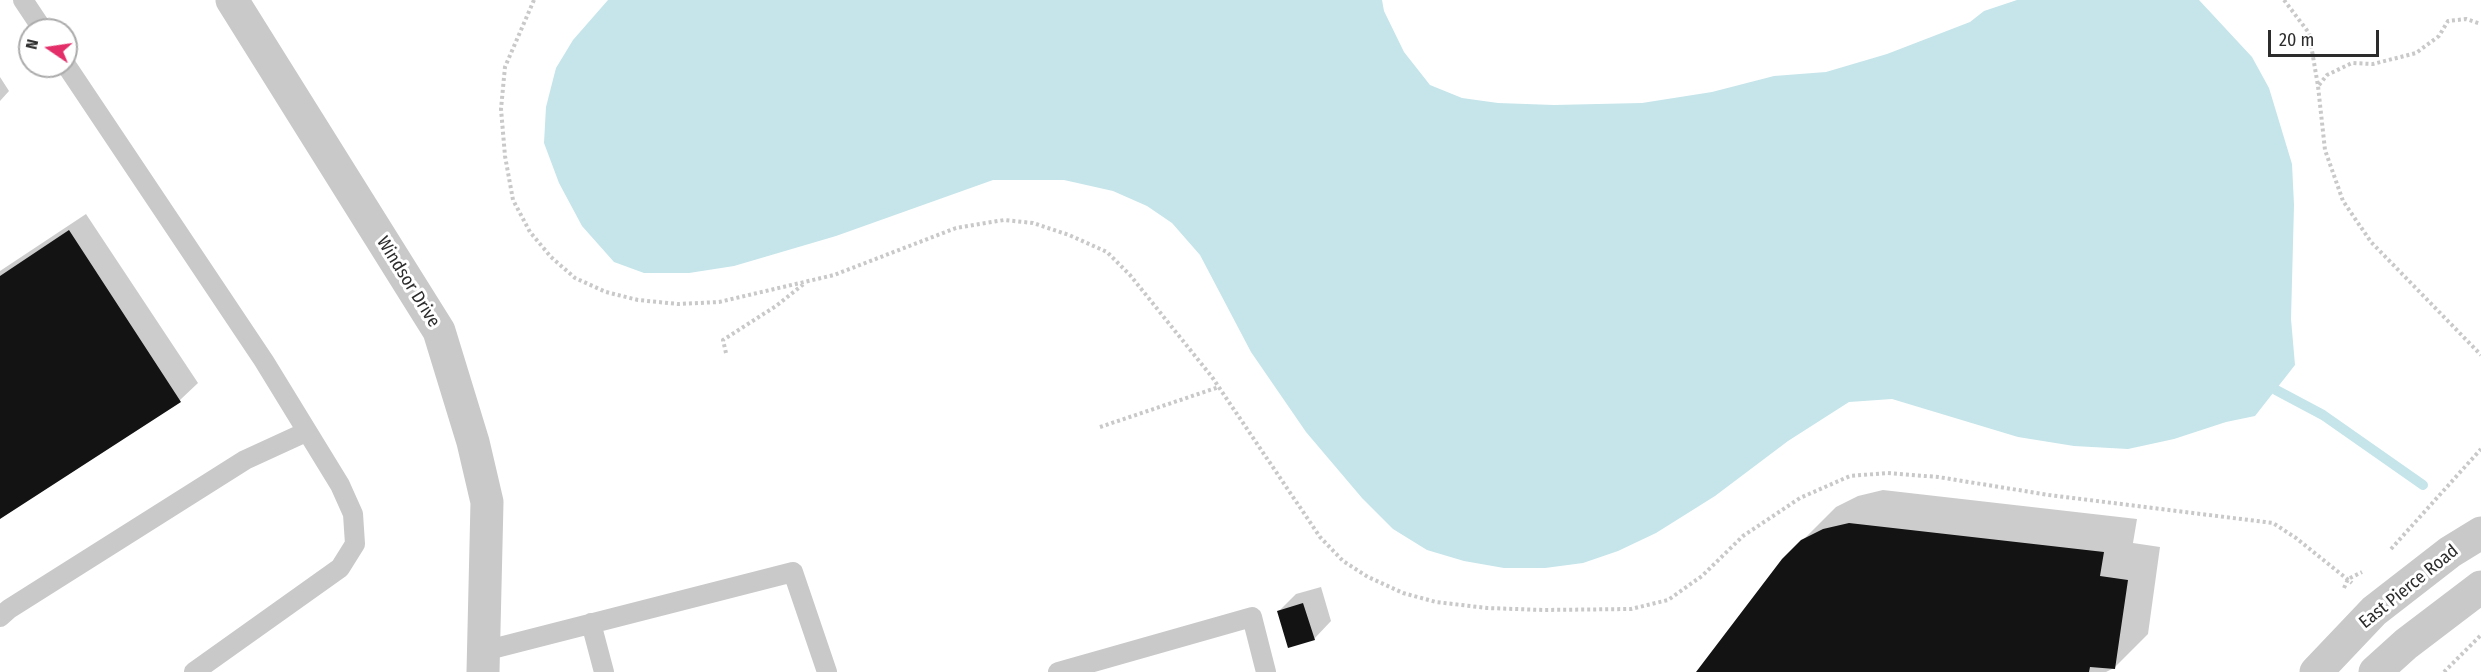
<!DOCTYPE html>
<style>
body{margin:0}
#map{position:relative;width:2481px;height:672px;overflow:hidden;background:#fff;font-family:"Fira Sans Condensed",sans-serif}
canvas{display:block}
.north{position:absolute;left:18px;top:18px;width:60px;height:60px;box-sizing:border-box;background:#fff;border:2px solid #ababab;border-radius:50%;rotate:283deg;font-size:16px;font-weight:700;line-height:24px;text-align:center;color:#2c2c2c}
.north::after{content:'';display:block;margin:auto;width:21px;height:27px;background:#e32e69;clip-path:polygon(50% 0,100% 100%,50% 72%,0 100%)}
.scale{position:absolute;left:2268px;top:30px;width:111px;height:27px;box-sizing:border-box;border:3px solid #2c2c2c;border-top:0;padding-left:8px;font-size:18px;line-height:21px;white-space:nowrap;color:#2c2c2c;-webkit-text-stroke:4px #fff;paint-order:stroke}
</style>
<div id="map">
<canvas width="2481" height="672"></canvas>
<div class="north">N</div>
<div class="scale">20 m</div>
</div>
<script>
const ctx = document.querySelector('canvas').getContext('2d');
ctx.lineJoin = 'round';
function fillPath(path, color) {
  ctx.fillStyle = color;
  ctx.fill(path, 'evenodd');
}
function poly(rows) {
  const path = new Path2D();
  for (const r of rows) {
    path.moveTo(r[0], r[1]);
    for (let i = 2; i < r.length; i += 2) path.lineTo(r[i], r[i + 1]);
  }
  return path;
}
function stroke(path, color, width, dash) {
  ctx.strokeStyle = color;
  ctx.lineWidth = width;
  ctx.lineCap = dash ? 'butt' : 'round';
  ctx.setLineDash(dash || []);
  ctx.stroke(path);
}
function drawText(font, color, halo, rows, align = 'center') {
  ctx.font = font + ' "Fira Sans Condensed",sans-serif';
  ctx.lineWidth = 6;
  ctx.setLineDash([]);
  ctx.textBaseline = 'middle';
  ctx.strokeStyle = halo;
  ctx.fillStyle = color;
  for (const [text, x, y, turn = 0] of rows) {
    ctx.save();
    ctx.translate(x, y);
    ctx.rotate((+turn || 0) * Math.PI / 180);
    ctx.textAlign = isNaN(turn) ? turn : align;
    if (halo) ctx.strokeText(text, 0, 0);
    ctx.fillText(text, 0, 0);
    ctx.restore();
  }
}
const water = poly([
 [608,0,1382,0,1384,11,1404,52,1430,85,1462,98,1498,103,1554,105,1642,103,1712,92,1774,76,1826,72,1887,54,1970,22,1984,11,2017,0,2199,0,2252,57,2269,88,2292,164,2294,205,2291,319,2295,365,2255,416,2226,422,2174,439,2128,449,2074,446,2018,437,1892,399,1849,402,1788,441,1715,496,1656,533,1618,551,1583,563,1545,568,1504,568,1464,561,1427,550,1393,529,1362,498,1306,432,1251,352,1200,255,1172,223,1147,206,1113,191,1064,180,993,180,836,236,734,266,689,273,644,273,614,262,582,226,559,183,544,143,546,107,556,68,573,40]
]);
const shadow = poly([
 [0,77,9,91,0,101],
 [86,214,198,383,180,400,0,517,0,271],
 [1883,490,2137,519,2133,543,2160,547,2148,634,2114,668,2106,672,1698,672,1783,560,1836,507,1858,496],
 [1321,587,1331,621,1314,639,1279,611,1296,594]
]);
const stream = poly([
 [2276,390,2323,415,2423,485]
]);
const building = poly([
 [69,230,181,402,0,519,0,276],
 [1849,523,2104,552,2100,576,2128,580,2115,669,2090,667,2089,672,1696,672,1782,559,1801,540,1823,529],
 [1303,603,1315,640,1288,648,1277,611]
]);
const path = poly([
 [534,0,505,67,501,109,505,156,513,200,530,232,551,257,575,278,606,292,638,300,678,304,719,302,834,275,956,228,1004,220,1033,223,1069,235,1107,252,1130,275,1212,377,1320,537,1343,561,1368,577,1403,593,1436,602,1487,608,1543,610,1631,609,1668,600,1702,576,1743,536,1800,498,1850,476,1887,473,1938,477,2049,495,2273,523,2296,538,2352,583],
 [2284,0,2309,33,2318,86,2325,150,2343,201,2371,242,2481,355],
 [2319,85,2327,75,2352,63,2373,64,2416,53,2439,36,2448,21,2466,19,2481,24],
 [726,353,723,340,776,306,805,283],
 [1100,427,1219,387],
 [2391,549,2481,449],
 [2344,588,2348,579,2362,572],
 [2444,672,2480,636]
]);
const service = poly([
 [23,0,43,30],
 [66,65,264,361,340,485,353,514,355,544,340,568,194,672],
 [0,617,9,609,245,460,306,432],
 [591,623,604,672],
 [484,651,793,572,827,672],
 [1058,672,1252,617,1266,672]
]);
const tertiary = poly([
 [232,0,439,331,473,442,487,502,483,672],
 [2316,672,2374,611,2450,552,2481,533],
 [2375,672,2406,644,2481,587]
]);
const streetNames = [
 ["Windsor Drive",408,282,58],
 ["East Pierce Road",2409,587,-39]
];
fillPath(water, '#c5e5ea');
fillPath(shadow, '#0003');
stroke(stream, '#c5e5ea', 10);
fillPath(building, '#131313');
stroke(path, '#c9c9c9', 4, [3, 3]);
stroke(service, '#c9c9c9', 20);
stroke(tertiary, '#c9c9c9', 33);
drawText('18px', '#2c2c2c', '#fff', streetNames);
</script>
